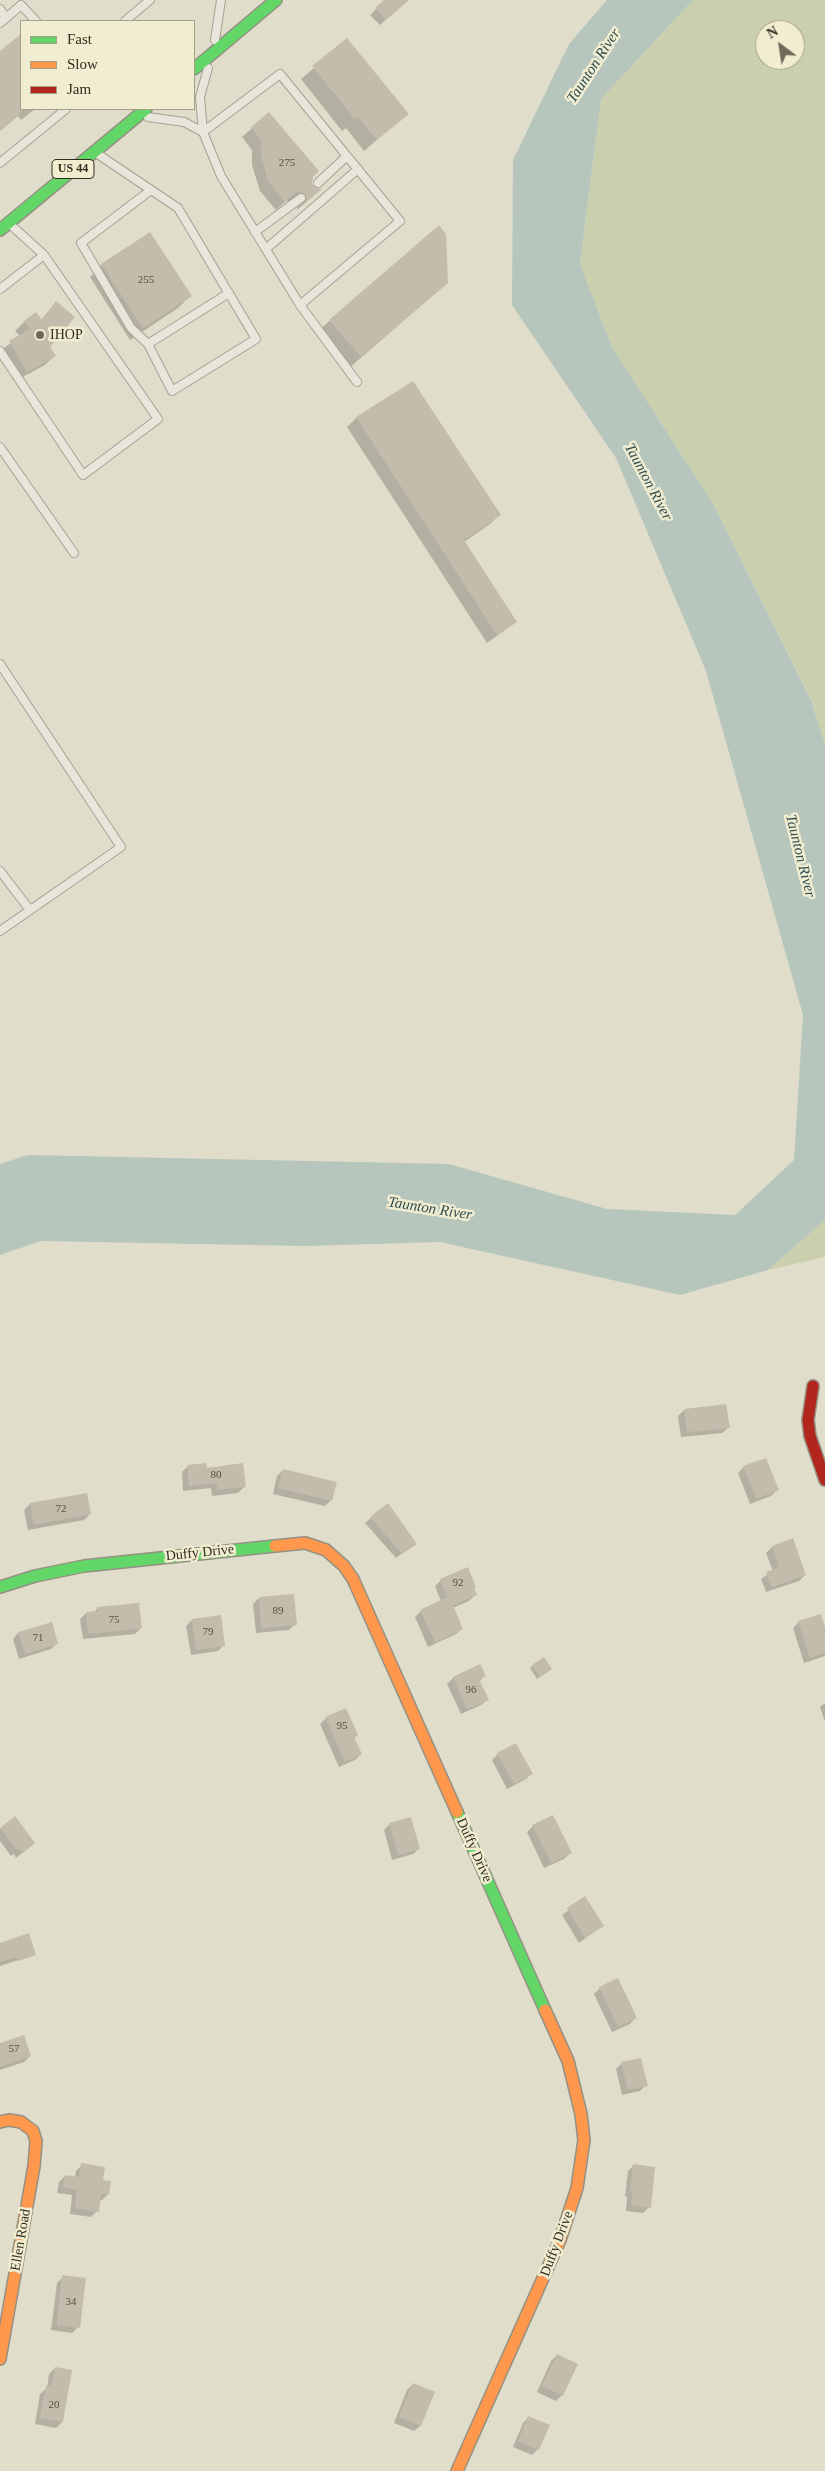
<!DOCTYPE html>
<style>
body{margin:0}
#map{position:relative;width:825px;height:2471px;overflow:hidden;background:#e0ddca;font-family:Georgia,serif}
canvas{display:block}
.legend{position:absolute;left:20px;top:20px;width:175px;height:90px;box-sizing:border-box;background:#f1edd1;border:1px solid #a59f89;margin:0;padding:6px 9px;list-style:none;font-size:15px;color:#322b1e}
.legend li{display:flex;align-items:center;gap:10px;height:25px}
.legend b{width:25px;border:1px solid #a59f89}
.north{position:absolute;left:755px;top:20px;width:50px;height:50px;box-sizing:border-box;background:#f1edd1;border:1px solid #a59f89;border-radius:50%;rotate:329deg;font-size:14px;font-weight:700;line-height:20px;text-align:center;color:#322b1e}
.north::after{content:'';display:block;margin:auto;width:18px;height:22px;background:#6f695a;clip-path:polygon(50% 0,100% 100%,50% 72%,0 100%)}
</style>
<div id="map">
<canvas width="825" height="2471"></canvas>
<ul class="legend">
<li><b style="height:6px;background:#63d668"></b>Fast</li>
<li><b style="height:6px;background:#ff974d"></b>Slow</li>
<li><b style="height:6px;background:#b3261e"></b>Jam</li>
</ul>
<div class="north">N</div>
</div>
<script>
const ctx = document.querySelector('canvas').getContext('2d');
ctx.lineJoin = 'round';
function fillPath(path, color) {
  ctx.fillStyle = color;
  ctx.fill(path, 'evenodd');
}
function poly(rows) {
  const path = new Path2D();
  for (const r of rows) {
    path.moveTo(r[0], r[1]);
    for (let i = 2; i < r.length; i += 2) path.lineTo(r[i], r[i + 1]);
  }
  return path;
}
function stroke(path, color, width, dash) {
  ctx.strokeStyle = color;
  ctx.lineWidth = width;
  ctx.lineCap = dash ? 'butt' : 'round';
  ctx.setLineDash(dash || []);
  ctx.stroke(path);
}
function drawText(font, color, halo, rows, align = 'center') {
  ctx.font = font + ' Georgia,serif';
  ctx.lineWidth = 5;
  ctx.setLineDash([]);
  ctx.textBaseline = 'middle';
  ctx.strokeStyle = halo;
  ctx.fillStyle = color;
  for (const [text, x, y, turn = 0] of rows) {
    ctx.save();
    ctx.translate(x, y);
    ctx.rotate((+turn || 0) * Math.PI / 180);
    ctx.textAlign = isNaN(turn) ? turn : align;
    if (halo) ctx.strokeText(text, 0, 0);
    ctx.fillText(text, 0, 0);
    ctx.restore();
  }
}
const green = poly([
 [693,0,825,0,825,746,811,699,714,505,612,347,580,264,601,99],
 [765,30,795,30,795,60,765,60],
 [825,1220,825,1257,768,1270]
]);
const water = poly([
 [607,0,693,0,601,99,580,264,612,347,714,505,811,700,825,745,825,1220,768,1270,680,1295,440,1242,305,1246,41,1241,0,1255,0,1164,28,1155,449,1164,607,1209,735,1215,794,1160,803,1015,706,671,616,458,512,305,513,160,569,44]
]);
const shadow = poly([
 [386,0,408,0,380,25,370,15],
 [15,40,21,47,21,109,35,109,21,120,18,116,0,131,0,53],
 [347,40,407,114,364,151,346,128,342,131,301,79],
 [269,113,312,177,311,184,315,189,320,190,297,210,297,204,291,201,286,201,276,210,260,191,252,165,252,150,242,137],
 [150,234,190,296,178,308,130,340,90,277,102,265],
 [447,283,348,369,318,332,330,320],
 [56,302,48,347,54,356,45,365,17,380,0,351,20,336,15,331,24,322,36,314,41,320],
 [413,383,499,515,490,524,464,542,516,622,487,643,347,427,356,418],
 [684,1410,728,1428,722,1433,681,1437,678,1416],
 [188,1466,244,1487,238,1493,212,1496,211,1488,183,1491,182,1472],
 [744,1467,777,1490,771,1496,750,1504,738,1473],
 [283,1470,331,1500,325,1506,273,1494,277,1476],
 [30,1504,90,1514,84,1520,28,1530,24,1510],
 [387,1505,410,1548,396,1558,365,1523],
 [772,1547,805,1575,799,1581,766,1592,761,1579,773,1571,766,1553],
 [441,1580,473,1589,475,1595,469,1601,453,1608,462,1629,456,1634,428,1647,415,1617,421,1611,441,1601,435,1586],
 [259,1598,295,1624,289,1630,256,1633,253,1604],
 [98,1608,141,1628,135,1634,83,1639,80,1619,86,1613,94,1612],
 [192,1620,224,1645,218,1651,191,1655,186,1626],
 [799,1622,825,1631,825,1656,804,1663,793,1628],
 [18,1633,57,1643,51,1649,19,1659,13,1639],
 [543,1658,548,1672,537,1679,530,1668],
 [479,1665,484,1676,479,1682,487,1700,481,1705,461,1714,447,1684,453,1678],
 [825,1703,825,1722,820,1707],
 [326,1718,357,1735,354,1738,361,1754,355,1760,339,1767,320,1724],
 [498,1754,532,1773,526,1779,507,1789,492,1760],
 [553,1817,570,1853,564,1859,544,1868,527,1832,533,1826],
 [15,1818,34,1843,16,1858,14,1854,11,1856,0,1841,0,1829],
 [390,1824,419,1848,413,1854,392,1860,384,1830],
 [585,1898,602,1926,579,1943,562,1915],
 [0,1944,27,1957,0,1966],
 [600,1988,635,2018,630,2024,612,2032,594,1994],
 [0,2044,30,2056,24,2062,0,2070],
 [622,2063,646,2085,640,2091,622,2095,616,2069],
 [82,2165,108,2194,102,2200,99,2200,97,2211,91,2217,70,2214,72,2195,57,2193,59,2182,65,2176,75,2178,76,2171],
 [634,2165,649,2207,643,2213,626,2211,627,2197,625,2196,628,2171],
 [63,2277,78,2327,72,2333,51,2330,57,2283],
 [557,2355,562,2395,556,2401,537,2392,551,2361],
 [55,2368,62,2422,56,2428,35,2424,40,2394,47,2388,49,2374],
 [413,2384,420,2426,414,2431,394,2423,407,2390],
 [529,2417,538,2449,532,2455,513,2447,523,2423]
]);
const building = poly([
 [384,0,409,0,386,20,375,8],
 [21,34,21,113,0,130,0,51],
 [347,38,409,114,377,140,358,117,355,119,312,66],
 [269,112,319,171,313,177,312,184,316,188,322,189,305,203,306,195,301,192,296,192,285,202,268,181,261,155,261,140,251,127],
 [439,225,446,234,448,283,361,357,329,320],
 [150,232,192,296,143,328,101,264],
 [56,301,75,317,50,347,56,356,27,372,9,341,30,329,24,321,36,312,42,320],
 [413,381,501,515,464,540,517,622,497,635,356,417],
 [726,1404,730,1428,687,1432,684,1409],
 [766,1458,779,1490,756,1499,743,1466],
 [206,1463,207,1468,243,1463,246,1487,217,1490,217,1483,189,1486,187,1465],
 [283,1469,337,1482,332,1501,278,1488],
 [87,1493,91,1514,34,1525,30,1503],
 [388,1503,417,1544,402,1554,370,1517],
 [793,1538,806,1575,772,1587,766,1572,779,1567,772,1546],
 [468,1567,476,1587,474,1588,477,1595,453,1605,463,1629,435,1642,420,1610,447,1597,440,1579],
 [294,1594,297,1625,261,1628,259,1597],
 [139,1603,142,1628,88,1634,86,1612,98,1611,97,1607],
 [821,1614,825,1627,825,1653,810,1658,798,1621],
 [221,1615,225,1646,196,1650,192,1619],
 [52,1622,58,1644,25,1654,18,1632],
 [544,1657,552,1669,540,1677,532,1665],
 [480,1664,486,1676,479,1679,489,1700,467,1709,453,1677],
 [346,1708,358,1735,354,1737,362,1754,345,1762,325,1717],
 [516,1743,533,1774,514,1784,497,1753],
 [553,1815,572,1853,551,1863,532,1825],
 [15,1816,35,1843,23,1853,20,1849,18,1851,0,1828],
 [411,1817,420,1849,398,1855,389,1823],
 [585,1896,604,1926,585,1938,567,1908],
 [29,1933,36,1955,18,1961,16,1957,0,1962,0,1943],
 [618,1978,637,2018,618,2027,599,1987],
 [24,2035,31,2056,0,2067,0,2043],
 [641,2058,648,2086,628,2090,621,2062],
 [81,2163,105,2167,103,2180,111,2181,109,2195,101,2194,99,2212,75,2208,77,2190,63,2187,65,2175,79,2177],
 [633,2164,655,2167,651,2208,631,2205,633,2191,630,2191],
 [62,2275,86,2278,80,2328,57,2325],
 [557,2354,578,2364,563,2396,542,2386],
 [55,2367,72,2370,63,2422,40,2418,46,2386,51,2387],
 [413,2383,435,2392,421,2426,399,2417],
 [528,2416,550,2425,539,2450,518,2441]
]);
const lane = poly([
 [0,9,6,18,0,23],
 [6,18,21,5,36,21],
 [125,21,150,0],
 [215,40,221,0],
 [208,68,200,97,203,132,221,176,300,305,357,382],
 [148,117,184,122,203,132],
 [203,132,280,74,400,221,300,305],
 [99,155,178,208,256,339,172,391,148,344,229,293],
 [0,163,66,109],
 [318,183,347,156],
 [255,232,301,198],
 [266,249,358,169],
 [0,289,44,255],
 [148,344,131,328,81,243,151,190],
 [0,351,83,475,158,419,44,255,12,226],
 [0,447,74,553],
 [0,664,121,847,0,931],
 [0,871,30,910]
]);
const fast = poly([
 [194,69,276,0],
 [0,230,146,109],
 [0,1587,35,1576,84,1566,275,1546],
 [457,1812,545,2010]
]);
const slow = poly([
 [275,1546,305,1543,326,1550,344,1566,353,1579,457,1812],
 [0,2122,9,2120,21,2122,33,2131,36,2141,34,2166,0,2359],
 [457,2471,560,2240,577,2188,584,2140,581,2114,568,2061,545,2010]
]);
const jam = poly([
 [813,1386,808,1420,810,1436,825,1480]
]);
const markers = [
 [40,335,5,"#6f695a"]
];
const numberNames = [
 ["275",287,163],
 ["255",146,280],
 ["80",216,1475],
 ["72",61,1509],
 ["92",458,1583],
 ["89",278,1611],
 ["75",114,1620],
 ["79",208,1632],
 ["71",38,1638],
 ["96",471,1690],
 ["95",342,1726],
 ["57",14,2049],
 ["34",71,2302],
 ["20",54,2405]
];
const shields = [
 [73,169,42]
];
const shieldNames = [
 ["US 44",73,169]
];
const poiNames = [
 ["IHOP",50,335]
];
const streetNames = [
 ["Duffy Drive",200,1553,-6],
 ["Duffy Drive",474,1850,66],
 ["Ellen Road",21,2240,-80],
 ["Duffy Drive",557,2244,-69]
];
const waterNames = [
 ["Taunton River",594,66,-57],
 ["Taunton River",648,482,62],
 ["Taunton River",800,856,76],
 ["Taunton River",430,1209,9]
];
fillPath(green, '#cad0ae');
fillPath(water, '#b6c6bd');
fillPath(shadow, '#0003');
fillPath(building, '#c3bcac');
stroke(lane, '#a5a194', 10);
stroke(fast, '#949184', 14);
stroke(slow, '#949184', 14);
stroke(jam, '#949184', 14);
stroke(lane, '#e8e6db', 8);
stroke(fast, '#63d668', 11);
stroke(slow, '#ff974d', 11);
stroke(jam, '#b3261e', 11);
for (const [x, y, r, color] of markers) {
  const dot = new Path2D();
  dot.arc(x, y, r, 0, 2 * Math.PI);
  ctx.fillStyle = color;
  ctx.fill(dot);
  stroke(dot, '#f1edd1', 2);
}
drawText('11px', '#564f42', null, numberNames);
for (const [x, y, w] of shields) {
  const box = new Path2D();
  box.roundRect(x - w / 2, y - 9.5, w, 19, 4);
  ctx.fillStyle = '#f1edd1';
  ctx.fill(box);
  stroke(box, '#322b1e', 1);
}
drawText('bold 12px', '#322b1e', null, shieldNames);
drawText('14px', '#322b1e', '#f1edd1', poiNames, 'left');
drawText('14px', '#322b1e', '#f1edd1', streetNames);
drawText('italic 15px', '#2f4d50', '#f1edd1', waterNames);
</script>
